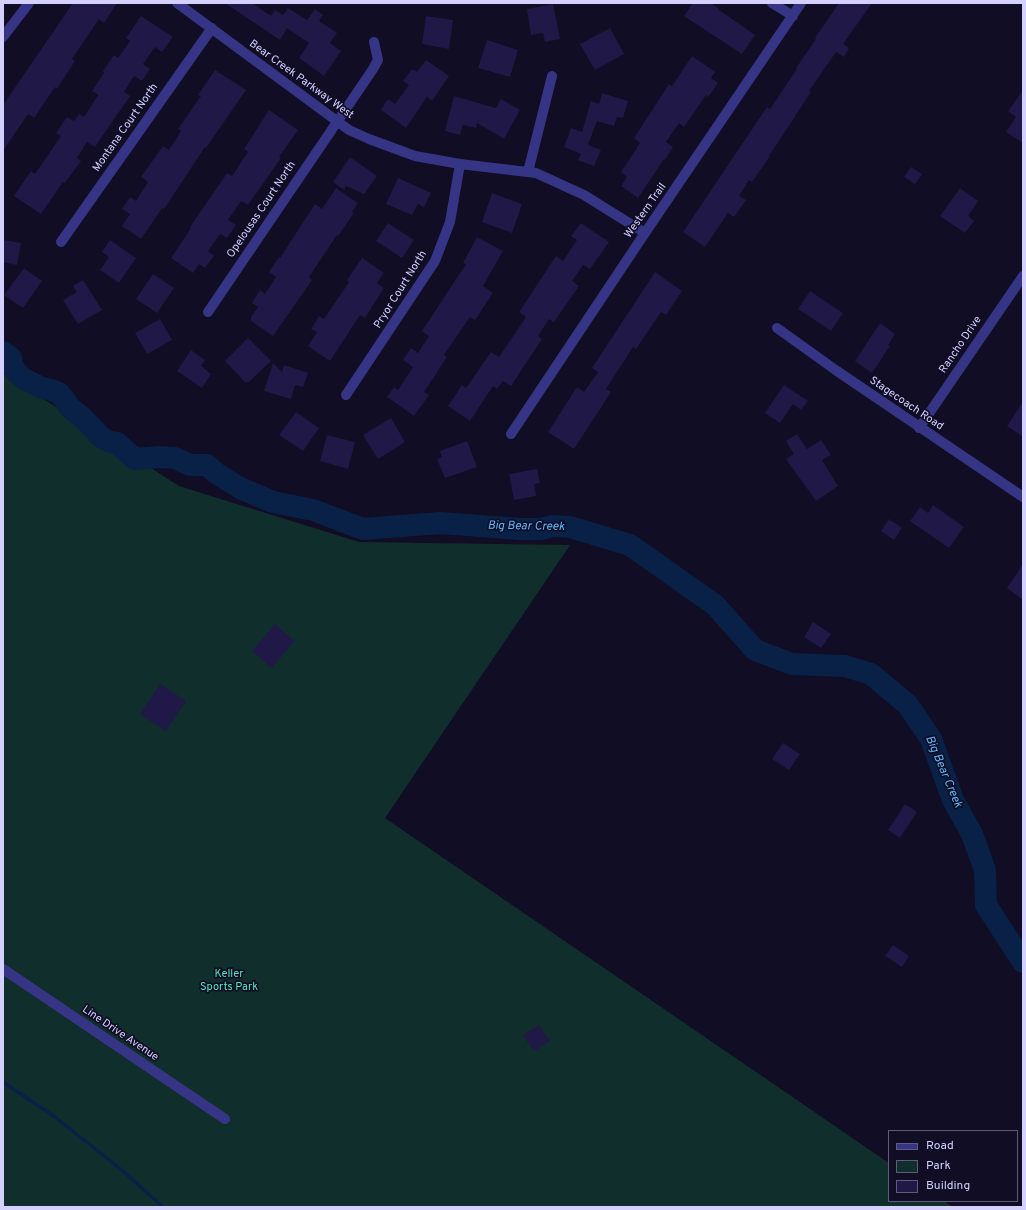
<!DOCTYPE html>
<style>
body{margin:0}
#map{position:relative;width:1026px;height:1210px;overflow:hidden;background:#100d24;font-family:Overpass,sans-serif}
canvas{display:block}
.frame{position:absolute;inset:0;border:4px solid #d4d0ff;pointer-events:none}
.legend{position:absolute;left:888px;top:1130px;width:130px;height:72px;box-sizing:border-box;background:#100d24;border:1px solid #5e5b7c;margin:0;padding:5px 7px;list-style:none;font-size:12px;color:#d4d0ff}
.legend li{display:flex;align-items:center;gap:8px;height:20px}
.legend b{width:20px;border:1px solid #5e5b7c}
</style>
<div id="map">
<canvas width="1026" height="1210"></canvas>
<div class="frame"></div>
<ul class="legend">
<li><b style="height:5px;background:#363585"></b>Road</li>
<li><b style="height:11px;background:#102e2c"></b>Park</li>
<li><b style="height:11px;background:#201846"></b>Building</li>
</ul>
</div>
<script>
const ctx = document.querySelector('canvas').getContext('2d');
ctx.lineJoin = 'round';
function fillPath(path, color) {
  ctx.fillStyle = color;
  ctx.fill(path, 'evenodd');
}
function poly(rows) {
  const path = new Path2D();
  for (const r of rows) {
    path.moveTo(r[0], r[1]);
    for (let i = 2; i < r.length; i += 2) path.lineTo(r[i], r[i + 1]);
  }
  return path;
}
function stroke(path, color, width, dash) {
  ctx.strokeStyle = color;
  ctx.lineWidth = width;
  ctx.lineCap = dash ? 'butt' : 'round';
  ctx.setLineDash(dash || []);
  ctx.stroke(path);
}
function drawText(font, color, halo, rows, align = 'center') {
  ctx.font = font + ' Overpass,sans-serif';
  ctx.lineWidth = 3.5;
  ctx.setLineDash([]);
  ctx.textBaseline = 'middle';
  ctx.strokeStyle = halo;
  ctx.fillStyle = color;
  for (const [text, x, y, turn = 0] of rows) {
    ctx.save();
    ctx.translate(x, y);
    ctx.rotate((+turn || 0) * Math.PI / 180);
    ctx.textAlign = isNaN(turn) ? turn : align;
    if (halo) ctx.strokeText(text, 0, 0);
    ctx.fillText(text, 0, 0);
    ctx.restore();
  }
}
const green = poly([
 [3,373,179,486,359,542,570,545,385,818,889,1163,889,1201,944,1201,953,1207,3,1207]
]);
const stream = poly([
 [3,1082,55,1117,123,1171,163,1207]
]);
const river = poly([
 [3,352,11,358,12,365,17,373,24,379,42,388,52,390,59,393,64,399,70,408,83,418,101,437,110,442,117,443,135,459,159,457,175,458,190,465,207,465,216,473,240,488,273,502,313,510,363,529,440,523,521,529,541,529,553,526,570,527,630,545,715,605,755,650,792,664,845,666,871,674,908,705,931,739,953,800,972,834,985,870,986,905,1023,962]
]);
const building = poly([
 [73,3,117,3,104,23,99,19,72,59,75,61,57,89,55,87,34,118,28,114,3,151,3,105],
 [225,3,252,3,271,16,275,10,283,15,288,8,307,20,315,9,323,15,319,21,337,33,330,43,341,51,324,76,299,58,309,43,287,28,280,40],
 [693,3,711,3,719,9,719,10,755,35,742,54,684,16],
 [839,3,872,3,843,44,849,48,844,57,836,52,809,91,811,92,769,156,770,156,752,182,749,180,739,196,746,200,734,217,728,213,705,247,683,232,767,107,770,109,797,69,796,68,816,39,815,38],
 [553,4,560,39,545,42,543,33,531,35,527,9],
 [141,16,173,37,162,52,155,47,143,64,150,69,142,81,134,76,124,92,130,96,95,147,87,142,77,158,81,161,65,183,63,182,41,214,14,196,31,171,35,174,61,136,56,133,67,117,74,121,79,114,84,117,98,95,92,91,104,73,103,71,114,55,118,58,130,41,126,38],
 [426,16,453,20,449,49,422,44],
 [610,28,624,54,595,70,580,44],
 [487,40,518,50,510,77,478,68],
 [692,56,715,72,711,78,718,83,708,97,706,95,684,127,679,123,666,142,673,147,665,160,664,159,638,198,621,186,627,177,621,172,640,143,634,138,669,84,672,86],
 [426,60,449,76,432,101,427,97,406,128,381,110,388,99,395,104,409,85,403,81,412,69,417,72],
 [215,70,246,90,206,148,205,147,164,209,162,208,141,239,122,226,130,214,122,209,130,197,136,201,148,182,141,177,163,146,169,150,181,131,178,129,201,96,198,95],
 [1023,90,1023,143,1006,132,1016,117,1008,111],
 [602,93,628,101,623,118,617,117,614,126,597,121,588,145,601,150,594,166,578,160,581,154,564,147,571,128,582,132,591,101,599,104],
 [454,96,496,108,501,99,520,110,504,139,477,123,476,128,463,125,460,135,445,131],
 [269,110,298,130,279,157,281,158,248,205,241,201,228,220,236,225,227,238,220,234,208,251,214,256,205,268,199,264,193,273,171,258,191,228,190,227,227,173,232,176,248,152,244,149],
 [350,157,377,176,364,194,346,186,344,190,333,182],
 [911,167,922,174,915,184,904,177],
 [398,178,431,193,424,207,418,204,412,215,386,204],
 [336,188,358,203,352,212,354,213,338,236,337,235,309,277,312,280,273,336,251,321,251,317,258,307,252,303,260,290,265,294,276,277,269,272,279,257,280,258,315,204,322,209],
 [960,188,978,201,968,216,974,221,965,233,940,216],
 [492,193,522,204,512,233,482,222],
 [388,223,414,240,402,258,376,241],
 [581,223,609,242,590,269,583,265,572,281,579,286,554,322,549,319,538,336,542,339,511,386,503,381,497,389,493,386,470,421,448,406,462,385,466,388,491,352,499,357,526,317,519,312,556,256,563,261,577,240,571,236],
 [477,237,503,251,483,286,493,293,475,320,470,317,444,355,447,357,424,392,429,395,414,416,387,397,394,387,398,390,413,367,403,360,411,348,418,353,429,336,422,331,466,264,463,263],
 [3,240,21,243,17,265,3,262],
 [110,240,136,258,119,283,100,270,109,257,102,252],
 [362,258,384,273,377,283,384,288,365,318,360,315,330,361,308,346,317,332,311,329,319,316,324,319,349,282,347,280],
 [24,268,42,281,23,308,4,295],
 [655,272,682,291,666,315,661,312,636,349,633,347,606,389,611,392,574,449,548,432,577,387,584,392,598,372,592,368],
 [153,274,174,288,157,313,136,299],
 [83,280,102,310,78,324,63,300,77,292,73,286],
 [810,291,843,313,831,331,798,309],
 [160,319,172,340,147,354,135,333],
 [880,323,895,334,888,345,890,346,872,373,855,361],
 [248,338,271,361,249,382,245,382,225,361],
 [191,350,205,360,201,366,211,374,202,388,177,371],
 [273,363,282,372,284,365,308,373,303,387,295,385,291,399,264,391],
 [784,385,808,401,801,410,793,404,780,423,765,413],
 [1023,402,1023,437,1007,426],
 [296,412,319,428,303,451,279,435],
 [391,418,405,442,378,459,363,435],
 [797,434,807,449,821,440,831,455,822,460,838,486,816,501,786,459,794,454,786,441],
 [327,435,355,442,348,469,320,461],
 [467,441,477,467,445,478,437,459,442,457,440,451],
 [537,469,540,483,534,484,536,496,514,500,509,474],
 [933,505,964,527,949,548,910,521,920,507,928,513],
 [889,519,902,528,894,540,881,531],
 [1023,564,1023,600,1007,588],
 [813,622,831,634,821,648,804,637],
 [275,624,294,641,272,668,252,651],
 [160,684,186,701,166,731,140,714],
 [783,743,800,754,789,770,772,759],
 [905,804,917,812,900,838,888,830],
 [893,945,909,956,902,967,885,956],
 [539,1025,550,1041,534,1051,523,1035]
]);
const minor = poly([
 [177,3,349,130,369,139,415,156,460,164,536,173,584,195,645,233],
 [772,3,793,16],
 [3,37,29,3],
 [528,172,552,76],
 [61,242,212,28],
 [208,312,373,69,378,60,374,42],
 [777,328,837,371,1023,497],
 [346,395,435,261,450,222,460,164],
 [919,428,1023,276],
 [511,434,645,233,801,3],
 [3,969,225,1119]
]);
const streetNames = [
 ["Bear Creek Parkway West",301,80,36],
 ["Montana Court North",126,128,-55],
 ["Opelousas Court North",262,210,-56],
 ["Western Trail",646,211,-55],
 ["Pryor Court North",401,290,-58],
 ["Rancho Drive",961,345,-56],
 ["Stagecoach Road",906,404,34],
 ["Line Drive Avenue",120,1034,34]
];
const parkNames = [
 ["Keller",229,975],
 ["Sports Park",229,988]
];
const waterNames = [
 ["Big Bear Creek",526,527,1],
 ["Big Bear Creek",943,772,67]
];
fillPath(green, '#102e2c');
stroke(stream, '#092147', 3.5);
stroke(river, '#092147', 22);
fillPath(building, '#201846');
stroke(minor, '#363585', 10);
drawText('11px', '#d4d0ff', '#100d24', streetNames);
drawText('11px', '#55e5be', '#100d24', parkNames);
drawText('italic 12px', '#5eb8ff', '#100d24', waterNames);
</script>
